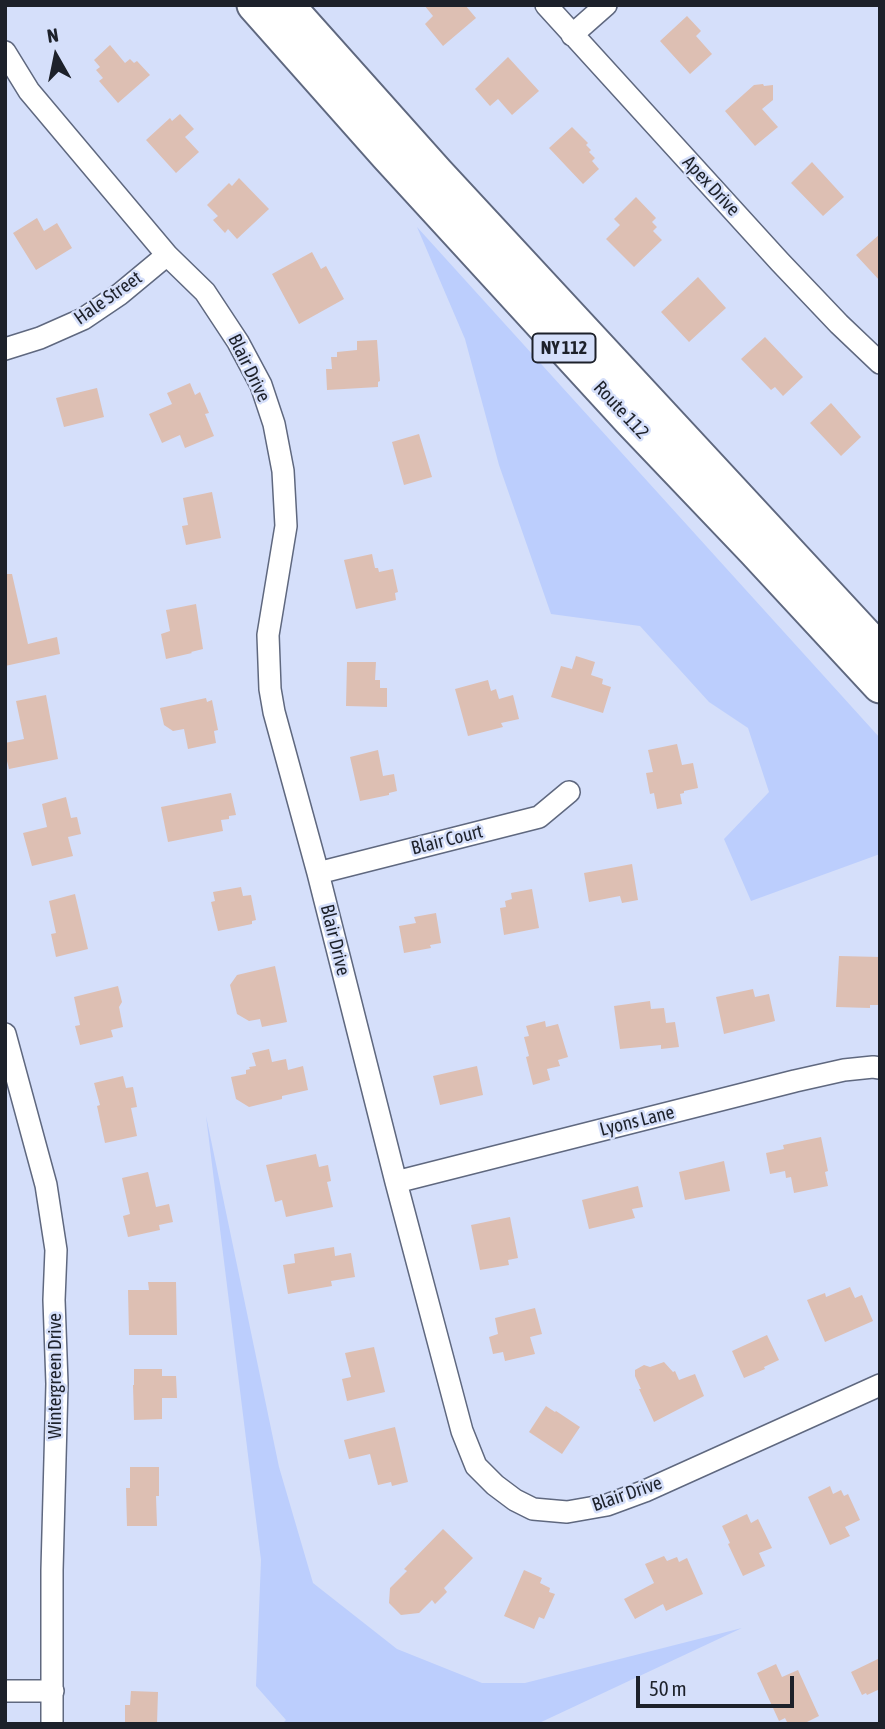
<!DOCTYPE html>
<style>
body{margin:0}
#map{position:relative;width:885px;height:1729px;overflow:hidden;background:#d5dffa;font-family:"Asap Condensed",sans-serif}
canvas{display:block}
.frame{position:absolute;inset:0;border:7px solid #1d212a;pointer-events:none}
.north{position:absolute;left:21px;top:21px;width:70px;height:70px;-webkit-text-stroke:5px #d5dffa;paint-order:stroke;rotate:351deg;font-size:19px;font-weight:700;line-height:28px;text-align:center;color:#1d212a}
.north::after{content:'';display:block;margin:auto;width:24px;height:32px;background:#1d212a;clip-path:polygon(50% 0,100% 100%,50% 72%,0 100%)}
.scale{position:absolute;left:636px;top:1676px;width:158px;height:32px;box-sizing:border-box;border:4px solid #1d212a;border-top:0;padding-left:9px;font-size:21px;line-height:24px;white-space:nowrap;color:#1d212a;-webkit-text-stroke:5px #d5dffa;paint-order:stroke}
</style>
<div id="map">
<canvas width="885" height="1729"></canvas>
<div class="frame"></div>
<div class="north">N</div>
<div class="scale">50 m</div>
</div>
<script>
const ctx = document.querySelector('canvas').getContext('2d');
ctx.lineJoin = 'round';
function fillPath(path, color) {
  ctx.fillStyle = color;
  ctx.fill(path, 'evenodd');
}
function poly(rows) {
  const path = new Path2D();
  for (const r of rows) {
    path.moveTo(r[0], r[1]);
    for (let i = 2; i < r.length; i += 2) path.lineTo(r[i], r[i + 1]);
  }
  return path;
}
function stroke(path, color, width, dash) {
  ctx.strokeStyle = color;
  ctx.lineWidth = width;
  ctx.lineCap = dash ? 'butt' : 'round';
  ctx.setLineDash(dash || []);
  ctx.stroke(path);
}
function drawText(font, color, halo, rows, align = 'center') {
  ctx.font = font + ' "Asap Condensed",sans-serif';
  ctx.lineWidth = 5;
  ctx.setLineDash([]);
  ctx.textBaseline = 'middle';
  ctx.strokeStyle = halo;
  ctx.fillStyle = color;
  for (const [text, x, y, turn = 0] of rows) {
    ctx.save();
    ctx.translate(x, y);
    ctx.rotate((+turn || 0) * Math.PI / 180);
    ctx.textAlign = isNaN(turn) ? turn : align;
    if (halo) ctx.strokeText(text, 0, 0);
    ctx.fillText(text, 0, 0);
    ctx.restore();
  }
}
const green = poly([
 [417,227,880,738,880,854,751,901,724,839,769,792,748,728,709,702,640,626,551,614,499,465,465,339],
 [206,1116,279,1467,313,1583,397,1649,482,1683,525,1683,742,1628,537,1724,282,1724,286,1720,256,1686,261,1560]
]);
const building = poly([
 [424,5,465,5,476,18,443,46,425,24,433,16],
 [687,16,701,31,696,36,712,54,690,74,660,41],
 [110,45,125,63,130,59,134,63,137,61,150,75,118,103,99,81,103,78,96,70,100,67,94,60],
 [508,57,539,91,512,115,498,99,490,106,475,89],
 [763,84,764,86,773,85,773,100,762,109,778,127,755,146,725,111,754,85],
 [180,114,194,129,185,137,199,152,176,173,146,140,170,118,172,121],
 [572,127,588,143,586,145,591,150,589,152,595,158,592,161,599,169,583,184,549,148],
 [812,162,844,197,823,216,791,183],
 [239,178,269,209,237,239,228,229,225,233,213,220,218,216,207,205,229,183,232,186],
 [636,197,656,218,652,222,657,227,653,231,662,240,634,267,606,239,620,225,614,219],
 [37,218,44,231,57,223,72,248,36,270,13,233],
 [880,234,880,281,856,255],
 [312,252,321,269,326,266,344,299,299,324,272,274],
 [698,277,726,308,689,342,661,312],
 [765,337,803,377,783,396,775,387,771,390,741,359],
 [377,340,380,381,378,382,378,387,327,390,326,369,332,369,331,357,337,357,337,352,357,350,357,341],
 [190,383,195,395,200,392,209,413,205,414,214,436,185,448,180,435,162,443,149,414,172,404,167,393],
 [97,388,104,417,64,427,56,398],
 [831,403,861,437,841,456,810,423],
 [419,434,432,477,404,485,392,442],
 [212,492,221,538,186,545,182,526,188,525,183,498],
 [372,554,375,568,378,568,379,572,393,569,398,592,395,593,396,600,356,609,344,560],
 [5,574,12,574,28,644,57,637,60,654,5,666],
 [196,604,203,649,191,652,192,653,166,659,161,634,170,631,166,610],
 [576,656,595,662,591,675,603,679,602,684,611,687,603,713,551,697,561,666,572,669],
 [347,662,376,662,375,680,380,680,380,688,387,688,387,707,346,706],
 [488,680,491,691,496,689,499,699,513,695,519,719,501,723,503,727,468,736,455,689],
 [46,695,58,759,9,769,5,753,5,743,24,739,16,701],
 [206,698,207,702,212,700,218,730,214,731,216,743,188,749,184,729,173,731,164,725,160,708],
 [677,744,682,765,693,763,698,788,684,791,684,793,680,794,682,804,657,809,654,793,650,794,646,773,653,772,648,750],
 [378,750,383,776,394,774,397,791,389,793,389,795,360,801,350,757],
 [231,793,236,815,229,816,229,819,221,820,223,831,168,842,161,807],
 [66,797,71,818,77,817,81,834,68,837,73,856,32,866,23,833,47,827,42,804],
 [632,864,638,900,622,903,620,896,589,902,584,873],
 [241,887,243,896,251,895,256,920,252,921,252,924,218,931,211,902,215,901,213,892],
 [532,889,539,928,504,935,500,908,506,907,505,901,512,899,511,893],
 [75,894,88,949,56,957,51,934,56,933,49,901],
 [436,913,441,943,430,945,431,948,404,953,399,926,416,923,414,917],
 [839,956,880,957,880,1005,870,1005,870,1008,836,1007],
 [275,966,287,1022,262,1027,260,1019,249,1021,237,1014,230,985,237,975],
 [118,986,122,1002,119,1007,123,1027,111,1030,113,1037,80,1045,75,1026,80,1025,74,997],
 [753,989,755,997,769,994,775,1021,724,1034,716,997],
 [650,1001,651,1009,664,1008,666,1023,675,1022,679,1047,661,1049,661,1045,620,1049,614,1006],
 [545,1021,546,1027,558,1024,568,1057,558,1060,560,1066,547,1069,550,1080,533,1085,526,1057,529,1056,524,1037,529,1036,526,1026],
 [269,1049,272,1062,286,1059,288,1070,303,1066,308,1090,282,1096,282,1099,249,1107,236,1099,231,1077,246,1074,246,1070,250,1069,249,1067,256,1066,252,1053],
 [477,1066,483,1095,440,1105,433,1076],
 [123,1076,126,1088,133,1087,137,1107,131,1108,137,1136,105,1143,97,1106,100,1105,94,1083],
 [821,1137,828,1171,825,1172,828,1186,794,1193,791,1177,786,1178,785,1171,770,1174,766,1153,784,1149,783,1145],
 [316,1154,319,1167,328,1165,331,1181,327,1182,333,1207,286,1217,282,1200,275,1202,266,1165],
 [724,1161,730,1191,685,1200,679,1172],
 [148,1172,156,1207,169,1204,173,1222,159,1225,160,1230,128,1237,123,1216,130,1214,122,1178],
 [638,1186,643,1207,632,1209,635,1218,589,1229,582,1200],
 [510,1217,518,1258,508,1260,509,1265,480,1270,471,1225],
 [334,1247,335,1256,351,1253,355,1277,331,1281,332,1286,288,1294,283,1265,295,1263,294,1254],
 [148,1282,176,1282,177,1335,129,1335,128,1290,149,1290],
 [850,1287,855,1298,862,1295,873,1321,825,1342,807,1300,825,1293,826,1297],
 [535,1308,542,1334,530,1337,535,1354,505,1361,503,1352,493,1354,489,1337,498,1334,495,1318],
 [767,1335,779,1360,764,1367,765,1369,744,1378,732,1351],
 [374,1347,385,1392,347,1401,342,1379,351,1377,345,1353],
 [664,1362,673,1372,675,1371,679,1380,695,1374,704,1396,654,1422,639,1389,641,1389,635,1376,635,1370,644,1365,650,1367],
 [134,1369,162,1369,162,1376,176,1376,177,1398,162,1398,162,1419,134,1420,133,1385,134,1385],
 [546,1406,555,1412,556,1411,580,1427,562,1454,529,1432],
 [395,1427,408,1482,392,1486,391,1482,378,1485,370,1454,349,1459,344,1440],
 [130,1467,159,1467,159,1496,156,1496,157,1526,127,1526,126,1488,130,1488],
 [830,1486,833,1494,841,1490,844,1496,848,1494,860,1520,845,1527,850,1536,830,1545,808,1497],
 [747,1514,751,1523,758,1519,772,1548,759,1553,765,1566,743,1576,728,1544,730,1543,722,1526],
 [443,1529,473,1558,444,1588,447,1592,435,1604,432,1600,419,1613,401,1615,389,1603,390,1588,407,1571,404,1569],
 [664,1556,667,1561,677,1557,679,1562,687,1558,703,1594,666,1611,663,1604,635,1619,624,1599,654,1583,645,1564],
 [524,1570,542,1578,540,1583,550,1588,549,1592,555,1594,544,1619,539,1617,534,1629,504,1616],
 [880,1658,880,1689,867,1695,866,1693,862,1695,851,1672],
 [776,1664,782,1677,798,1670,819,1716,803,1724,788,1724,785,1718,779,1721,757,1673],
 [131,1691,158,1692,157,1724,125,1724,125,1705,130,1705]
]);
const street = poly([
 [546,5,780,262,839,324,880,363],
 [572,35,606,5],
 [5,52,29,91,167,255,205,292,238,342,261,385,274,424,283,471,286,526,268,635,270,689,274,712,318,873,396,1182,462,1431,476,1466,495,1485,515,1500,533,1509,567,1512,607,1505,645,1491,880,1385],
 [5,349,40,338,83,319,120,294,167,255],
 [318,873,539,817,569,792],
 [5,1034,46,1185,56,1250,54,1300,57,1384,52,1570,52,1724],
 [396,1182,795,1081,844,1070,873,1067,880,1068],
 [5,1691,53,1691]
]);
const primary = poly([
 [254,5,387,155,630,420,754,550,880,686],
 [287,5,437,173,880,651]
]);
const shields = [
 [564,348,63]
];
const shieldNames = [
 ["NY 112",564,348]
];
const streetNames = [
 ["Apex Drive",711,186,47],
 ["Hale Street",108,298,-35],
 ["Blair Drive",249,368,64],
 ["Route 112",621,410,47],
 ["Blair Court",447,840,-14],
 ["Blair Drive",335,940,76],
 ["Lyons Lane",637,1121,-14],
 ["Wintergreen Drive",55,1376,-90],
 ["Blair Drive",627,1494,-19]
];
fillPath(green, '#bccefd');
fillPath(building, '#ddbfb3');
stroke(street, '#5f687f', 24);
stroke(primary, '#5f687f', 37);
stroke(street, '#fff', 21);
stroke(primary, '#fff', 33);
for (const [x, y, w] of shields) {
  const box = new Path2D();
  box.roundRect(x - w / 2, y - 14.5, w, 29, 5);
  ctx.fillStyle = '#d5dffa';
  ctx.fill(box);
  stroke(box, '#1d212a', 2);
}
drawText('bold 18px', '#1d212a', null, shieldNames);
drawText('19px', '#1d212a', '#d5dffa', streetNames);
</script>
